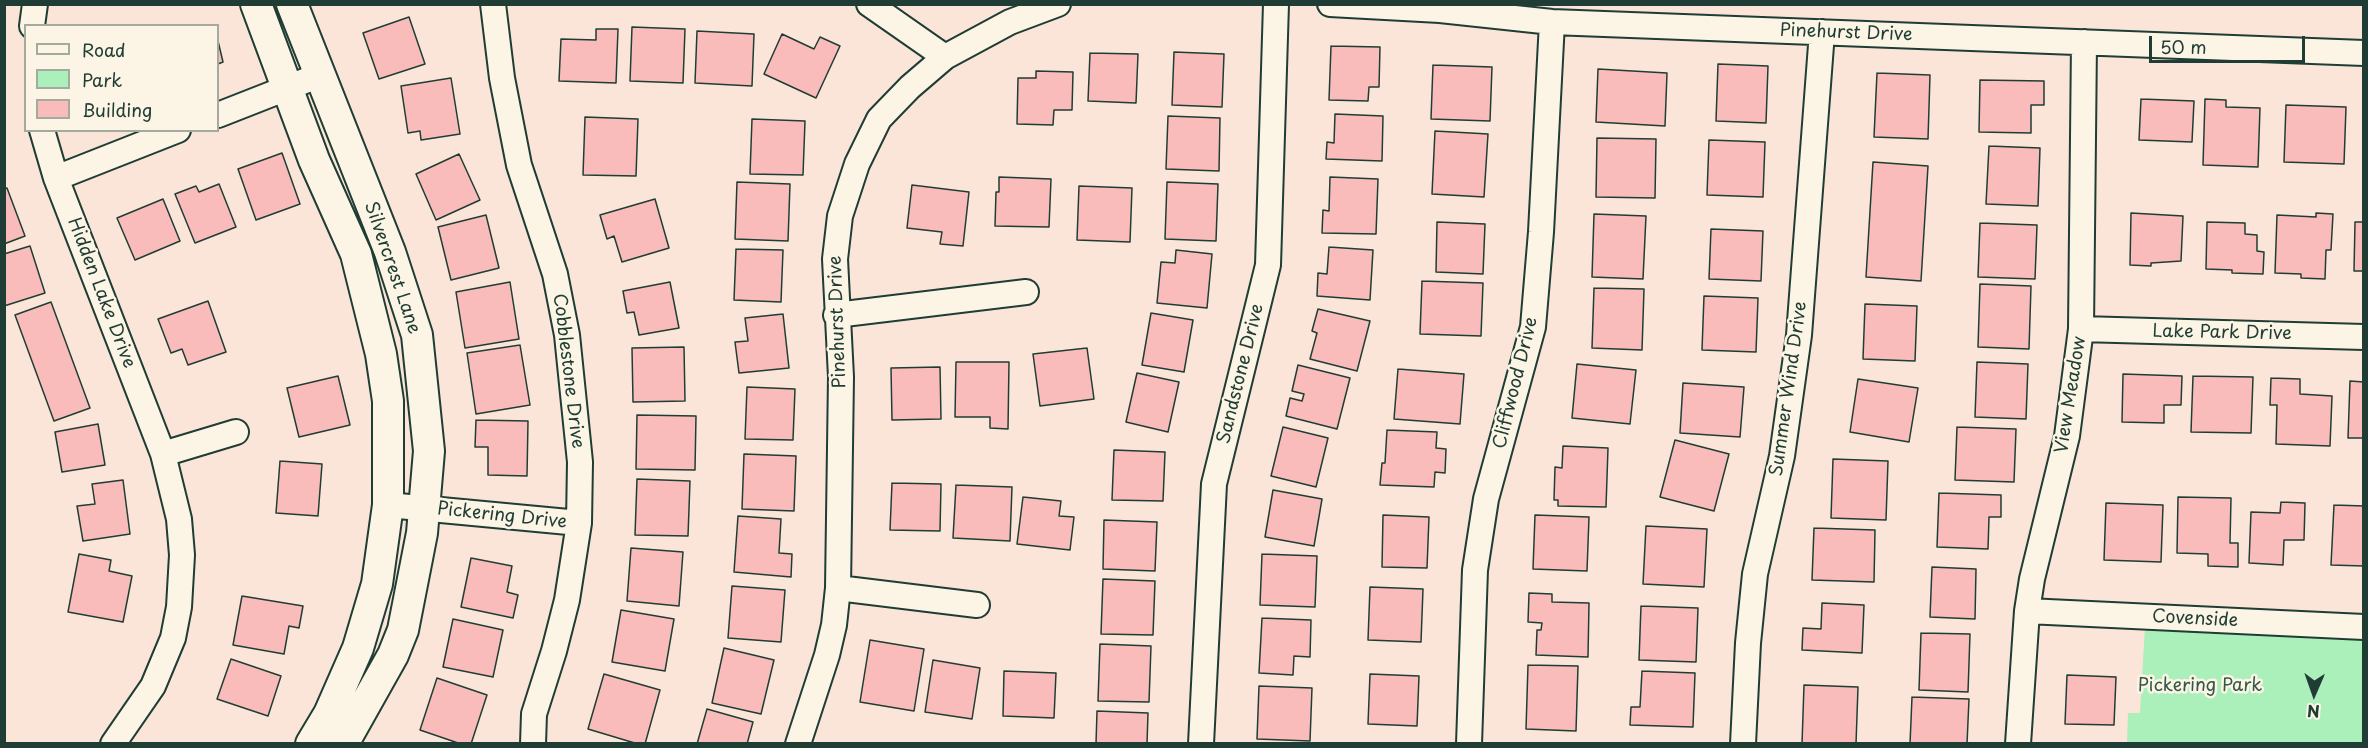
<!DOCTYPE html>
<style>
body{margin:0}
#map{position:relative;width:2368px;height:748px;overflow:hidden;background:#fbe4d8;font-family:"Playpen Sans",sans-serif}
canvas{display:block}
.frame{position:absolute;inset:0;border:6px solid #1f3d34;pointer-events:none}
.legend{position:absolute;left:24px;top:24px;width:195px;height:108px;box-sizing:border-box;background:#fcf5e5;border:2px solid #a4ab9e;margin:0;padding:8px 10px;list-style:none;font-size:18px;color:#1f3d34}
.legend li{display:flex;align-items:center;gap:12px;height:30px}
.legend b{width:30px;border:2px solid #a4ab9e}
.north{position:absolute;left:2284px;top:664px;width:60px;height:60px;-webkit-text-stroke:4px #fcf5e5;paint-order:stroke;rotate:182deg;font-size:16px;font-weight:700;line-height:24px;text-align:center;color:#1f3d34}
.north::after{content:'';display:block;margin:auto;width:21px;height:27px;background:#1f3d34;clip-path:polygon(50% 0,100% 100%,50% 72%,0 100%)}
.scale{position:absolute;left:2149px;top:36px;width:156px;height:27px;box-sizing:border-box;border:3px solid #1f3d34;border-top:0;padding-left:8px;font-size:18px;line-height:21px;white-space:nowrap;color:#1f3d34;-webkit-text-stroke:4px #fcf5e5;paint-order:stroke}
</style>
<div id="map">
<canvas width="2368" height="748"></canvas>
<div class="frame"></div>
<ul class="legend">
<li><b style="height:8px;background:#fcf5e5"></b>Road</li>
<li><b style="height:16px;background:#abefba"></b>Park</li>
<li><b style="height:16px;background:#f9bcba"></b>Building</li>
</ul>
<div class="north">N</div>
<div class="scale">50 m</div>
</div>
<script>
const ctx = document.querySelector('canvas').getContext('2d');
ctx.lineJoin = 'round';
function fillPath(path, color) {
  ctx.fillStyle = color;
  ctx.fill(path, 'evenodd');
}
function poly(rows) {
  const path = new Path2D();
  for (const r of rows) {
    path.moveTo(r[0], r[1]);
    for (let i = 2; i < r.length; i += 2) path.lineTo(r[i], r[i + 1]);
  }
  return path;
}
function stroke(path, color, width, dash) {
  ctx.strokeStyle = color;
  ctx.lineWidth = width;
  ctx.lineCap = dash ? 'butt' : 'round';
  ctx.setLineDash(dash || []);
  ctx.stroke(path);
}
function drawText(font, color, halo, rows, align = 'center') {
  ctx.font = font + ' "Playpen Sans",sans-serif';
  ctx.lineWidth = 5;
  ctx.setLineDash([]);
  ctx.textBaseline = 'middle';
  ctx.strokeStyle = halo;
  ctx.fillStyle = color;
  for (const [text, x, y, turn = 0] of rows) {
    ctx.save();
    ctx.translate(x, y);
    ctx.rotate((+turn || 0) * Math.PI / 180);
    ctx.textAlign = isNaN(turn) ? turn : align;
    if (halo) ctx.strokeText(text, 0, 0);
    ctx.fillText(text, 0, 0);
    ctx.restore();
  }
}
const green = poly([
 [2145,627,2363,636,2363,743,2127,744,2128,713,2140,713]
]);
const building = poly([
 [409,17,425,64,379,79,363,33,409,17],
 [632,27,685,29,683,83,630,81,632,27],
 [596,29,618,29,616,83,559,81,561,39,596,40,596,29],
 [697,31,754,34,752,86,695,83,697,31],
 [782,34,814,49,820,37,840,46,816,98,764,74,782,34],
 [218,41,223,62,218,64,218,41],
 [1331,46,1380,47,1379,87,1369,87,1368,101,1329,100,1331,46],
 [1174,52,1224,54,1222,107,1172,105,1174,52],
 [1090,53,1138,54,1136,103,1088,101,1090,53],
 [1718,64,1768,66,1766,123,1716,121,1718,64],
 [1433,65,1492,67,1490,121,1431,119,1433,65],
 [1598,69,1667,73,1665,126,1596,122,1598,69],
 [1036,71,1073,72,1072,110,1054,110,1053,125,1017,124,1018,78,1036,78,1036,71],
 [1877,73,1930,75,1928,139,1874,137,1877,73],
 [451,78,460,134,421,140,420,131,408,133,401,86,451,78],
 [1980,80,2044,81,2044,105,2031,105,2031,133,1979,132,1980,80],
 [2141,99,2194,101,2192,142,2139,140,2141,99],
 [2205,99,2226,100,2226,107,2260,108,2258,167,2203,165,2205,99],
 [2286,105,2346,107,2344,164,2284,162,2286,105],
 [1335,114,1383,116,1382,161,1326,159,1327,142,1334,143,1335,114],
 [1168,116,1220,118,1219,171,1166,169,1168,116],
 [585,117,638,119,636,176,583,175,585,117],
 [752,119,805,121,803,175,750,174,752,119],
 [1435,131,1488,134,1484,197,1432,194,1435,131],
 [1597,138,1656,139,1655,198,1596,197,1597,138],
 [1709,140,1765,142,1763,197,1707,195,1709,140],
 [1989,146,2040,148,2038,206,1986,204,1989,146],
 [282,153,300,204,256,220,238,169,282,153],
 [459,154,480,200,436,220,416,174,459,154],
 [1873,162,1928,166,1921,281,1866,277,1873,162],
 [999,177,1051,179,1049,227,995,226,996,192,999,192,999,177],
 [1330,177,1378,179,1376,234,1322,233,1323,210,1329,211,1330,177],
 [737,182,790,184,788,241,735,239,737,182],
 [1167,182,1218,184,1216,241,1165,239,1167,182],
 [219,184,236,227,195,243,175,194,196,186,199,192,219,184],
 [912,185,969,192,963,246,940,244,942,232,907,228,912,185],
 [1079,186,1132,188,1130,242,1077,240,1079,186],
 [7,188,25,236,4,244,4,189,7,188],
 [163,199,180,241,135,260,117,218,163,199],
 [655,199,669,248,622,262,614,236,607,239,600,215,655,199],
 [2131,213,2183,216,2181,261,2151,263,2151,266,2130,265,2131,213],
 [2316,213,2333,214,2331,250,2326,250,2325,279,2301,278,2301,274,2275,273,2277,215,2316,217,2316,213],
 [1594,214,1646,216,1643,279,1592,277,1594,214],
 [486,215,499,268,451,280,438,227,486,215],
 [1437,222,1485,224,1483,274,1436,272,1437,222],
 [2207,222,2245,223,2245,234,2257,235,2257,251,2264,252,2263,274,2232,273,2232,270,2206,269,2207,222],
 [2355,222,2364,222,2364,271,2354,271,2355,222],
 [1980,223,2037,225,2035,279,1978,277,1980,223],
 [1711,229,1763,231,1761,281,1709,279,1711,229],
 [30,246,45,293,4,306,4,254,30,246],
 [1329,247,1373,250,1370,300,1317,296,1318,273,1327,274,1329,247],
 [736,249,783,250,781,302,734,300,736,249],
 [1176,250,1212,254,1207,308,1157,303,1161,262,1175,263,1176,250],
 [1422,281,1483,283,1481,336,1420,334,1422,281],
 [510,282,519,339,465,348,456,292,510,282],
 [670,282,679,328,639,335,634,312,627,313,623,291,670,282],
 [1980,284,2031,286,2029,349,1978,347,1980,284],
 [1594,288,1644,289,1642,350,1592,348,1594,288],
 [1704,296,1758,298,1756,352,1702,350,1704,296],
 [208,301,226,352,188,365,182,349,171,353,158,319,208,301],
 [51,302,90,408,54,421,15,315,51,302],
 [1865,304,1917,306,1915,361,1863,359,1865,304],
 [1318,309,1370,321,1357,371,1310,359,1317,333,1312,331,1318,309],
 [1151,313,1193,320,1184,372,1142,365,1151,313],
 [783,314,789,368,739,373,735,342,748,341,745,318,783,314],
 [520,345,530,405,476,414,467,353,520,345],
 [684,347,685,401,633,402,632,348,684,347],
 [1087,348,1094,399,1040,406,1033,354,1087,348],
 [956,362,1009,362,1008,429,990,428,990,417,955,417,956,362],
 [1977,362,2028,364,2026,419,1975,417,1977,362],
 [1577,364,1636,370,1630,424,1572,418,1577,364],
 [1298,365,1350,378,1337,429,1286,416,1290,398,1302,401,1304,394,1292,391,1298,365],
 [940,367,941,419,892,420,891,368,940,367],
 [1398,369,1464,374,1460,424,1394,419,1398,369],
 [1137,373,1179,382,1168,432,1126,422,1137,373],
 [2123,374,2182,376,2181,405,2164,405,2164,423,2122,422,2123,374],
 [338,376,350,425,299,437,287,388,338,376],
 [2193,376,2253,377,2251,433,2191,432,2193,376],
 [2271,378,2300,379,2300,394,2332,396,2330,446,2276,444,2277,405,2270,405,2271,378],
 [1858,379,1918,388,1909,442,1850,432,1858,379],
 [2350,381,2364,382,2364,438,2348,438,2350,381],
 [1683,383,1744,387,1740,437,1680,433,1683,383],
 [747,387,795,389,793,440,745,439,747,387],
 [637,415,696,416,695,470,636,469,637,415],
 [476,420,528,421,527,476,488,475,488,447,475,447,476,420],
 [98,424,105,465,62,472,55,432,98,424],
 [1283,427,1328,438,1316,487,1271,476,1283,427],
 [1957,427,2016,429,2014,482,1955,480,1957,427],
 [1387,430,1437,432,1436,448,1446,449,1445,473,1435,472,1434,487,1380,485,1382,463,1385,463,1387,430],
 [1675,440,1729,454,1714,511,1660,497,1675,440],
 [1563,446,1608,448,1606,507,1558,506,1558,500,1554,500,1555,467,1562,468,1563,446],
 [1114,450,1165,452,1163,501,1112,500,1114,450],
 [744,454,796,456,794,511,742,509,744,454],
 [1833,459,1888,461,1886,520,1831,518,1833,459],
 [280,461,322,464,318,516,276,513,280,461],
 [637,479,690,481,688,536,635,535,637,479],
 [123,480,130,534,83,541,77,506,95,504,92,484,123,480],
 [892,483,941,484,940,531,890,530,892,483],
 [956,485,1012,487,1010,541,953,538,956,485],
 [1273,490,1322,499,1314,546,1265,537,1273,490],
 [1939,493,2001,495,2001,517,1989,517,1988,549,1937,547,1939,493],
 [1023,497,1061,501,1059,516,1074,517,1070,550,1017,544,1023,497],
 [2178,497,2231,498,2230,543,2238,543,2238,567,2208,566,2208,554,2177,553,2178,497],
 [2281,502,2305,503,2304,540,2284,540,2283,565,2249,563,2251,512,2280,513,2281,502],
 [2106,503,2163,505,2161,562,2104,560,2106,503],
 [2334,505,2364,506,2364,566,2331,565,2334,505],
 [1383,515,1429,517,1427,568,1382,567,1383,515],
 [1535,515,1589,517,1587,571,1533,569,1535,515],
 [738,516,781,519,779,553,792,554,791,577,734,572,738,516],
 [1104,520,1157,522,1155,571,1103,569,1104,520],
 [1646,526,1707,529,1704,587,1643,584,1646,526],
 [1814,528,1875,530,1874,582,1812,580,1814,528],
 [631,548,683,552,679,606,627,601,631,548],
 [79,554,111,560,109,571,132,576,123,622,68,612,79,554],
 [1262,554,1317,556,1315,607,1260,605,1262,554],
 [471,558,512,566,507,592,518,595,513,618,461,607,471,558],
 [1932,567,1976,569,1975,619,1930,617,1932,567],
 [1103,579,1155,581,1153,635,1101,634,1103,579],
 [732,586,785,590,781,642,728,638,732,586],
 [1370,587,1423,589,1421,642,1368,640,1370,587],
 [1529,593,1552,594,1552,602,1589,603,1588,657,1536,655,1537,630,1541,630,1542,623,1528,622,1529,593],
 [242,596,303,606,299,628,289,626,284,654,233,645,242,596],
 [1822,603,1864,605,1862,653,1802,650,1803,628,1821,629,1822,603],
 [1641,606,1698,608,1696,662,1639,660,1641,606],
 [621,610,674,619,665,671,612,662,621,610],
 [1262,618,1311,620,1310,657,1294,656,1293,675,1259,673,1262,618],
 [453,619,503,630,493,677,443,667,453,619],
 [1921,633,1970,634,1968,692,1919,690,1921,633],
 [870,640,924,649,914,711,860,702,870,640],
 [1100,644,1151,646,1149,702,1098,701,1100,644],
 [724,648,774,660,761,714,712,703,724,648],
 [231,659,281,676,268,716,217,699,231,659],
 [933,660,980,668,972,719,925,712,933,660],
 [1528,665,1578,666,1576,731,1526,729,1528,665],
 [1004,671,1056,673,1054,718,1003,716,1004,671],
 [1642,671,1695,673,1693,727,1630,725,1631,707,1640,707,1642,671],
 [604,674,660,690,645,744,638,744,588,729,604,674],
 [1370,674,1419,676,1417,726,1368,724,1370,674],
 [2067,675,2116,677,2114,725,2065,724,2067,675],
 [437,678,487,695,471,744,461,744,420,730,437,678],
 [1804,685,1858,687,1856,744,1802,744,1804,685],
 [1259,686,1312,688,1310,741,1257,739,1259,686],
 [1912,697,1969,699,1967,744,1910,744,1912,697],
 [707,709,753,722,747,744,697,744,707,709],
 [1097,711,1148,713,1147,744,1096,744,1097,711]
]);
const minor = poly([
 [493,4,502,78,519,165,555,274,567,335,580,462,579,523,567,600,554,651,534,714,533,744],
 [869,4,945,57],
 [1330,4,1440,10,1552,22,2364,53],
 [32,26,35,4],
 [218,115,320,75],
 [42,130,56,178,163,454,179,519,182,555,179,607,173,638,153,686,113,744],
 [56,178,178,130],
 [836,315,1026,292],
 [2081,329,2364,337],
 [163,454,236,432],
 [388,505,579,523],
 [838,588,977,605],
 [2027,611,2364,627],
 [798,744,827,655,834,625,838,588,841,377,835,259,840,216,857,164,879,119,910,87,945,57,1010,22,1058,4],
 [1201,744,1214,484,1268,265,1276,4],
 [1469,744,1475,570,1486,499,1533,327,1541,232,1552,22],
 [1743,744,1748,643,1755,574,1782,456,1799,335,1822,32],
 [2018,744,2027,611,2032,579,2067,436,2081,329,2084,42]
]);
const tertiary = poly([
 [256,4,314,160,356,254,381,354,388,401,388,505,377,584,358,648,329,714,311,744],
 [292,4,390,252,417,335,429,451,422,533,403,630,393,655,343,744]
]);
const streetNames = [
 ["Pinehurst Drive",1846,33,2],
 ["Silvercrest Lane",392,268,71],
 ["Hidden Lake Drive",101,293,69],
 ["Pinehurst Drive",838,322,-92],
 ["Lake Park Drive",2222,333,1],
 ["Cobblestone Drive",568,371,83],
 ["Sandstone Drive",1241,374,-76],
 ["Cliffwood Drive",1516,383,-76],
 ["Summer Wind Drive",1789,389,-82],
 ["View Meadow",2071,395,-81],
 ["Pickering Drive",502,516,6],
 ["Covenside",2195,619,3]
];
const parkNames = [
 ["Pickering Park",2200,686]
];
fillPath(green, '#abefba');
fillPath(building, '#f9bcba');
stroke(building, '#1f3d34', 1.5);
stroke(minor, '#1f3d34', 28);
stroke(tertiary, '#1f3d34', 34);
stroke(minor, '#fcf5e5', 24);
stroke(tertiary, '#fcf5e5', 30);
drawText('18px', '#1f3d34', '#fcf5e5', streetNames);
drawText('18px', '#345848', '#fcf5e5', parkNames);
</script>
